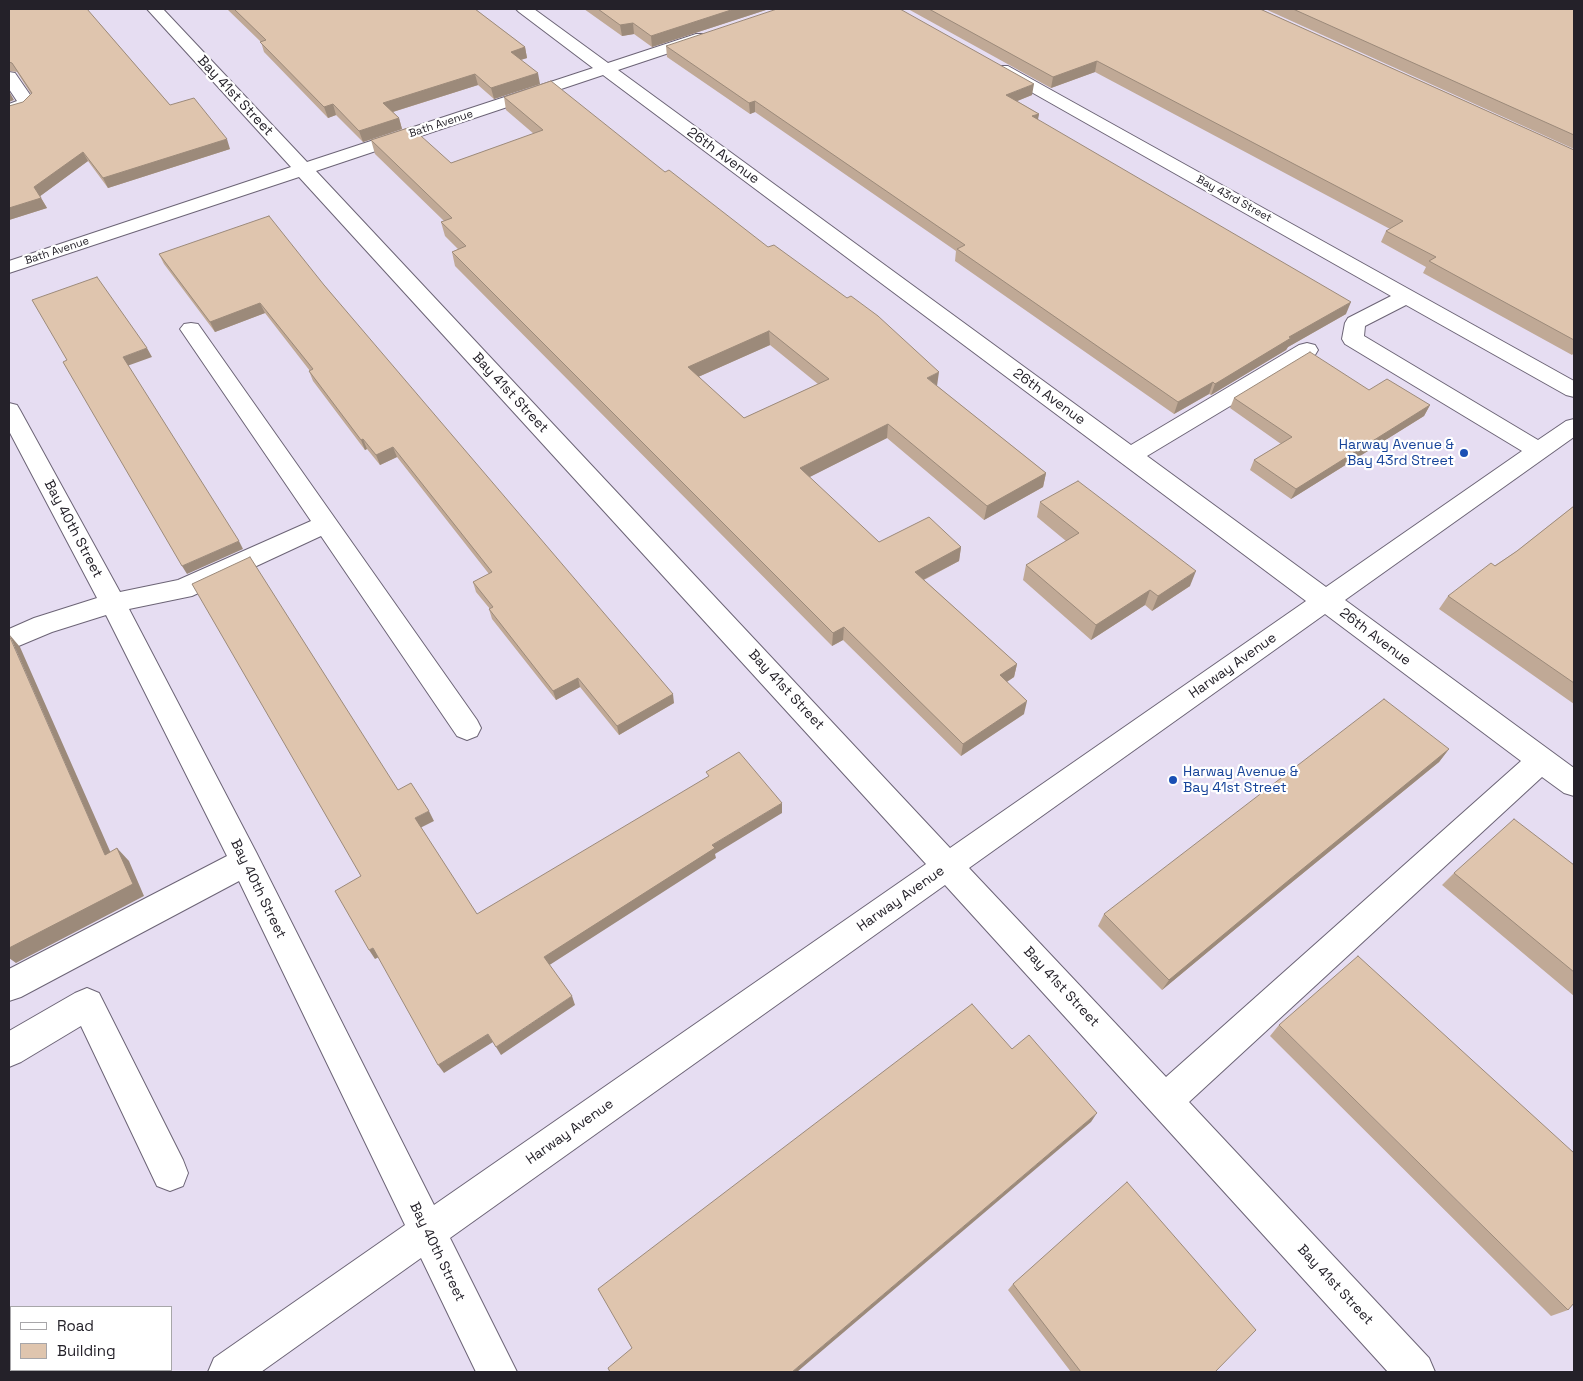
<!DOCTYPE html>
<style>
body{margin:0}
#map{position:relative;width:1583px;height:1381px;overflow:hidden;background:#e6ddf2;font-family:"Space Grotesk",sans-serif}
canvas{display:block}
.frame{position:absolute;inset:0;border:10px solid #242129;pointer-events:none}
.legend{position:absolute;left:10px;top:1306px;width:162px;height:65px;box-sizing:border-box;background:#fff;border:1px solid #a7a6a9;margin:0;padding:6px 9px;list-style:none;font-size:15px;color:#242129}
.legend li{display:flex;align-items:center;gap:10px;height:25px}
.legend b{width:25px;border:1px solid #a7a6a9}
</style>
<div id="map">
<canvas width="1583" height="1381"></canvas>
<div class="frame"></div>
<ul class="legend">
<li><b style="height:6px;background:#fff"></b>Road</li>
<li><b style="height:14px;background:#dfc5ae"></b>Building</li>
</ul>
</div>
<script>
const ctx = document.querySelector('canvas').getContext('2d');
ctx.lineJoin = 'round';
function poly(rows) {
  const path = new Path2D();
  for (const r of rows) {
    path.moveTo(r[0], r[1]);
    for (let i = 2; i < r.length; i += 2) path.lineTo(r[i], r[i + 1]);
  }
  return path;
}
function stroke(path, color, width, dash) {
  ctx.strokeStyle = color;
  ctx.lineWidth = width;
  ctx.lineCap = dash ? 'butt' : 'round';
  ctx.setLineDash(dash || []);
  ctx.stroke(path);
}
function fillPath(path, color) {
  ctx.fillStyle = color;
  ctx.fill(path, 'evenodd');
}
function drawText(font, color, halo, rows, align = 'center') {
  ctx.font = font + ' "Space Grotesk",sans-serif';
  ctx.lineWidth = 4.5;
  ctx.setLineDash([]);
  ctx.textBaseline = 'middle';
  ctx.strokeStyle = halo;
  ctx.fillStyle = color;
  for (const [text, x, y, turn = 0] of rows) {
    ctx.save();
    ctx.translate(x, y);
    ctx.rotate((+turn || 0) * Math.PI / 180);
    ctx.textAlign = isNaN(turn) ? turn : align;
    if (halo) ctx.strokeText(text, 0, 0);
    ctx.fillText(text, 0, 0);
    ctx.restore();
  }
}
const minor = poly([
 [147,9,163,9,307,162,593,68,519,12,516,9,534,9,608,63,696,34,708,34,710,37,708,40,618,70,1131,445,1299,345,1307,343,1315,345,1318,350,1315,355,1147,456,1326,587,1522,451,1345,344,1342,339,1345,323,1348,318,1391,296,996,72,994,69,996,66,1008,66,1574,381,1574,397,1566,395,1406,305,1365,326,1364,336,1538,440,1566,421,1574,419,1574,437,1345,600,1574,768,1574,796,1564,793,1542,777,1189,1102,1429,1358,1435,1372,1388,1372,945,885,450,1238,517,1372,476,1372,421,1258,261,1372,208,1372,214,1358,405,1225,239,881,21,997,9,1001,9,969,227,856,106,615,52,632,9,650,9,629,34,618,97,598,9,431,9,403,17,405,20,410,120,592,178,580,311,521,180,329,184,324,191,323,198,324,477,720,481,728,477,736,467,740,457,736,321,536,192,596,129,609,256,852,434,1205,926,864,299,177,9,273,9,261,291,167,147,9],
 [603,75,1306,601,950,848,316,171,603,75],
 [1325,614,1521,761,1166,1077,969,868,1325,614],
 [9,72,15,73,35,102,27,110,9,115,9,104,17,101,9,89,9,72],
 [87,988,99,993,183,1160,188,1173,183,1186,170,1191,157,1186,81,1026,21,1062,9,1067,9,1031,75,993,87,988]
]);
const wall = poly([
 [9,9,100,24,170,105,230,149,108,188,88,161,40,196,47,208,9,220,23,102,31,94,17,72,9,71],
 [227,9,475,9,525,47,527,58,521,60,540,84,494,99,478,85,393,112,399,118,402,129,363,142,336,115,328,118,264,52,261,42],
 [584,9,769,9,652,47,634,34,622,36],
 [908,9,1260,9,1574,150,1574,353,1572,355,1423,273,1426,267,1381,242,1386,231,1390,229,1095,72,1051,88],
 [1265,9,1574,9,1574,149],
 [666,46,1032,95,1017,101,1039,114,1037,120,1346,314,1288,347,1286,350,1211,395,1209,394,1174,414,955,261,956,251,755,112,750,114,667,57],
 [504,97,937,386,1046,473,1043,487,984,520,887,438,809,477,879,542,961,547,959,561,924,580,1017,664,1014,677,1007,682,1024,714,961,756,843,640,832,646,455,266,452,252,458,249,445,236,441,222,444,221,375,154,371,140,451,163,534,134,506,110],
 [770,345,818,384,744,418,698,377],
 [159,254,324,285,674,703,619,735,580,687,556,700,492,619,489,609,490,609,476,592,473,582,489,574,397,457,380,465,367,449,365,450,313,381,309,371,310,371,265,313,215,332,164,264],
 [1369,390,1430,405,1424,416,1291,499,1250,470,1254,460,1281,444,1230,408,1234,398],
 [1040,502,1190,586,1152,611,1145,605,1091,640,1023,580,1026,565,1066,541,1037,517],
 [1574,506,1574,704,1439,609,1448,596,1517,551],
 [1449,749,1439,762,1280,892,1162,990,1098,926,1104,914],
 [1574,865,1574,996,1442,885,1454,873],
 [1279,1025,1568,1310,1551,1316,1270,1036],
 [1013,1284,1215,1372,1071,1372,1008,1290]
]);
const shadedWall = poly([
 [734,9,769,9,652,47,651,36],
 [633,23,634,34,622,36,620,25],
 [525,47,527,58,513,62,511,52],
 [1097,61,1095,72,1051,88,1053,77],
 [538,73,540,84,494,99,491,88],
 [475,74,478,85,386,114,383,103],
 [1034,84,1032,95,1005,106,1006,95],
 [9,91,14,100,9,102],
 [755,101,755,112,750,114,749,103],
 [333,104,336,115,328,118,324,107],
 [1039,114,1037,125,1032,116],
 [399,118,402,129,363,142,359,131],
 [227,139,230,149,108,188,103,178],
 [83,152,88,161,39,197,34,187],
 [41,198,47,208,9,220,9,208],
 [1351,302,1346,314,1288,347,1286,350,1211,395,1215,384,1289,337],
 [260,303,265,313,215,332,210,322],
 [769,331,770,345,689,381,688,367],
 [147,348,152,357,127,366,123,357],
 [939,372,937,386,927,378],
 [1213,382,1209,394,1174,414,1178,402],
 [1430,405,1424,416,1291,499,1296,489],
 [888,424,887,438,800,482,800,468],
 [363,439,367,449,365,450,361,440],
 [393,447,397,457,380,465,376,455],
 [1046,473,1043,487,984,520,987,506],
 [239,541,243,549,187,574,182,566],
 [961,547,959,561,913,585,915,572],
 [1196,571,1190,586,1152,611,1158,596],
 [1150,590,1145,605,1091,640,1096,625],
 [844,627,843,640,832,646,833,633],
 [9,634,20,647,117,867,105,855],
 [1017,664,1014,677,997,688,1000,675],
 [578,678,580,687,556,700,553,691],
 [673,694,674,703,619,735,617,726],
 [1027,701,1024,714,961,756,963,744],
 [1449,749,1439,762,1280,892,1162,990,1169,980,1289,880],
 [782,803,782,813,715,854,716,858,548,966,544,957,712,845],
 [429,811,434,821,420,828,415,818],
 [117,848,129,861,144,896,16,963,9,958,9,948],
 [373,948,379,957,375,959,369,950],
 [572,996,575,1005,501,1055,496,1047],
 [488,1034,493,1042,444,1073,438,1065],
 [1097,1113,1091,1122,797,1372,792,1372]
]);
const building = poly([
 [9,9,87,9,170,105,194,98,227,139,103,178,83,152,34,187,41,198,9,208,9,106,23,102,32,93,12,63,9,62,9,9],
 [234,9,475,9,525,47,511,52,538,73,491,88,475,74,383,103,399,118,359,131,333,104,324,107,260,42,266,40,234,9],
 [598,9,734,9,651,36,633,23,620,25,598,9],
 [777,9,900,9,1034,84,1006,95,1039,114,1032,116,1351,302,1289,337,1291,338,1215,384,1213,382,1178,402,957,249,965,245,755,101,749,103,666,46,777,9],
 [929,9,1260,9,1574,150,1574,340,1429,261,1436,257,1386,231,1403,221,1097,61,1053,77,929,9],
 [1293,9,1574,9,1574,135,1293,9],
 [551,81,665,172,669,170,768,247,774,245,847,298,851,296,878,316,939,372,927,378,1046,473,987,506,888,424,800,468,879,542,929,517,961,547,915,572,1017,664,1000,675,1027,701,963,744,844,627,833,633,452,252,466,246,441,222,452,218,371,140,411,127,451,163,543,130,504,97,551,81],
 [769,331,829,379,744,418,688,367,769,331],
 [269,216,324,285,673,694,617,726,578,678,553,691,489,609,493,607,473,582,492,572,393,447,376,455,363,439,361,440,309,371,313,369,260,303,210,322,159,254,269,216],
 [97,277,147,348,123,357,239,541,182,566,63,362,67,360,32,300,97,277],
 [1310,352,1369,390,1387,379,1430,405,1296,489,1254,460,1292,437,1234,398,1310,352],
 [1078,481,1196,571,1158,596,1150,590,1096,625,1026,565,1079,533,1040,502,1078,481],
 [1574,506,1574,683,1448,596,1491,563,1495,566,1517,551,1574,506],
 [250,557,398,790,411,783,429,811,415,818,477,914,709,776,706,772,739,752,782,803,712,845,715,848,544,957,572,996,496,1047,488,1034,438,1065,373,948,369,950,335,891,361,876,192,584,250,557],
 [9,635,105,855,117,848,133,884,9,948,9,635],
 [1384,699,1449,749,1289,880,1169,980,1104,914,1384,699],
 [1514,819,1574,865,1574,972,1454,873,1514,819],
 [1358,956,1574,1153,1574,1303,1568,1310,1279,1025,1358,956],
 [972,1004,1012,1049,1029,1035,1097,1113,792,1372,610,1372,608,1368,632,1348,598,1289,972,1004],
 [1127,1182,1256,1330,1215,1372,1081,1372,1013,1284,1127,1182]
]);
const markers = [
 [1464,453,5,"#1a4fb4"],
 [1173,780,5,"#1a4fb4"]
];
const farStreetnames = [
 ["Bath Avenue",441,124,-18],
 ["Bay 43rd Street",1234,199,29],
 ["Bath Avenue",57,251,-18]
];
const streetNames = [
 ["Bay 41st Street",235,96,47],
 ["26th Avenue",723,156,36],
 ["Bay 41st Street",510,393,47],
 ["26th Avenue",1049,397,36],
 ["Bay 40th Street",73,529,62],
 ["26th Avenue",1375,637,37],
 ["Harway Avenue",1233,666,-35],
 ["Bay 41st Street",786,690,47],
 ["Bay 40th Street",258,889,64],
 ["Harway Avenue",901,899,-35],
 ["Bay 41st Street",1061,987,47],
 ["Harway Avenue",570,1132,-35],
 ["Bay 40th Street",437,1252,64],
 ["Bay 41st Street",1335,1285,47]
];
const transitNames = [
 ["Harway Avenue &",1454,445],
 ["Bay 43rd Street",1454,461],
 ["Harway Avenue &",1183,772,"left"],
 ["Bay 41st Street",1183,788,"left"]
];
stroke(minor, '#6c6476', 2);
fillPath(minor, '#fff');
fillPath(wall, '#c0a996');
fillPath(shadedWall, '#9c8a7a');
fillPath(building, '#dfc5ae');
stroke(building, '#9c8a7a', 1);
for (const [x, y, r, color] of markers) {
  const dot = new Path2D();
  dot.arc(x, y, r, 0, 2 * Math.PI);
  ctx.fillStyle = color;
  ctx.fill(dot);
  stroke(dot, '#fff', 2);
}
drawText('11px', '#242129', '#fff', farStreetnames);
drawText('14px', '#242129', '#fff', streetNames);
drawText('14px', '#164399', '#fff', transitNames, 'right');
</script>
